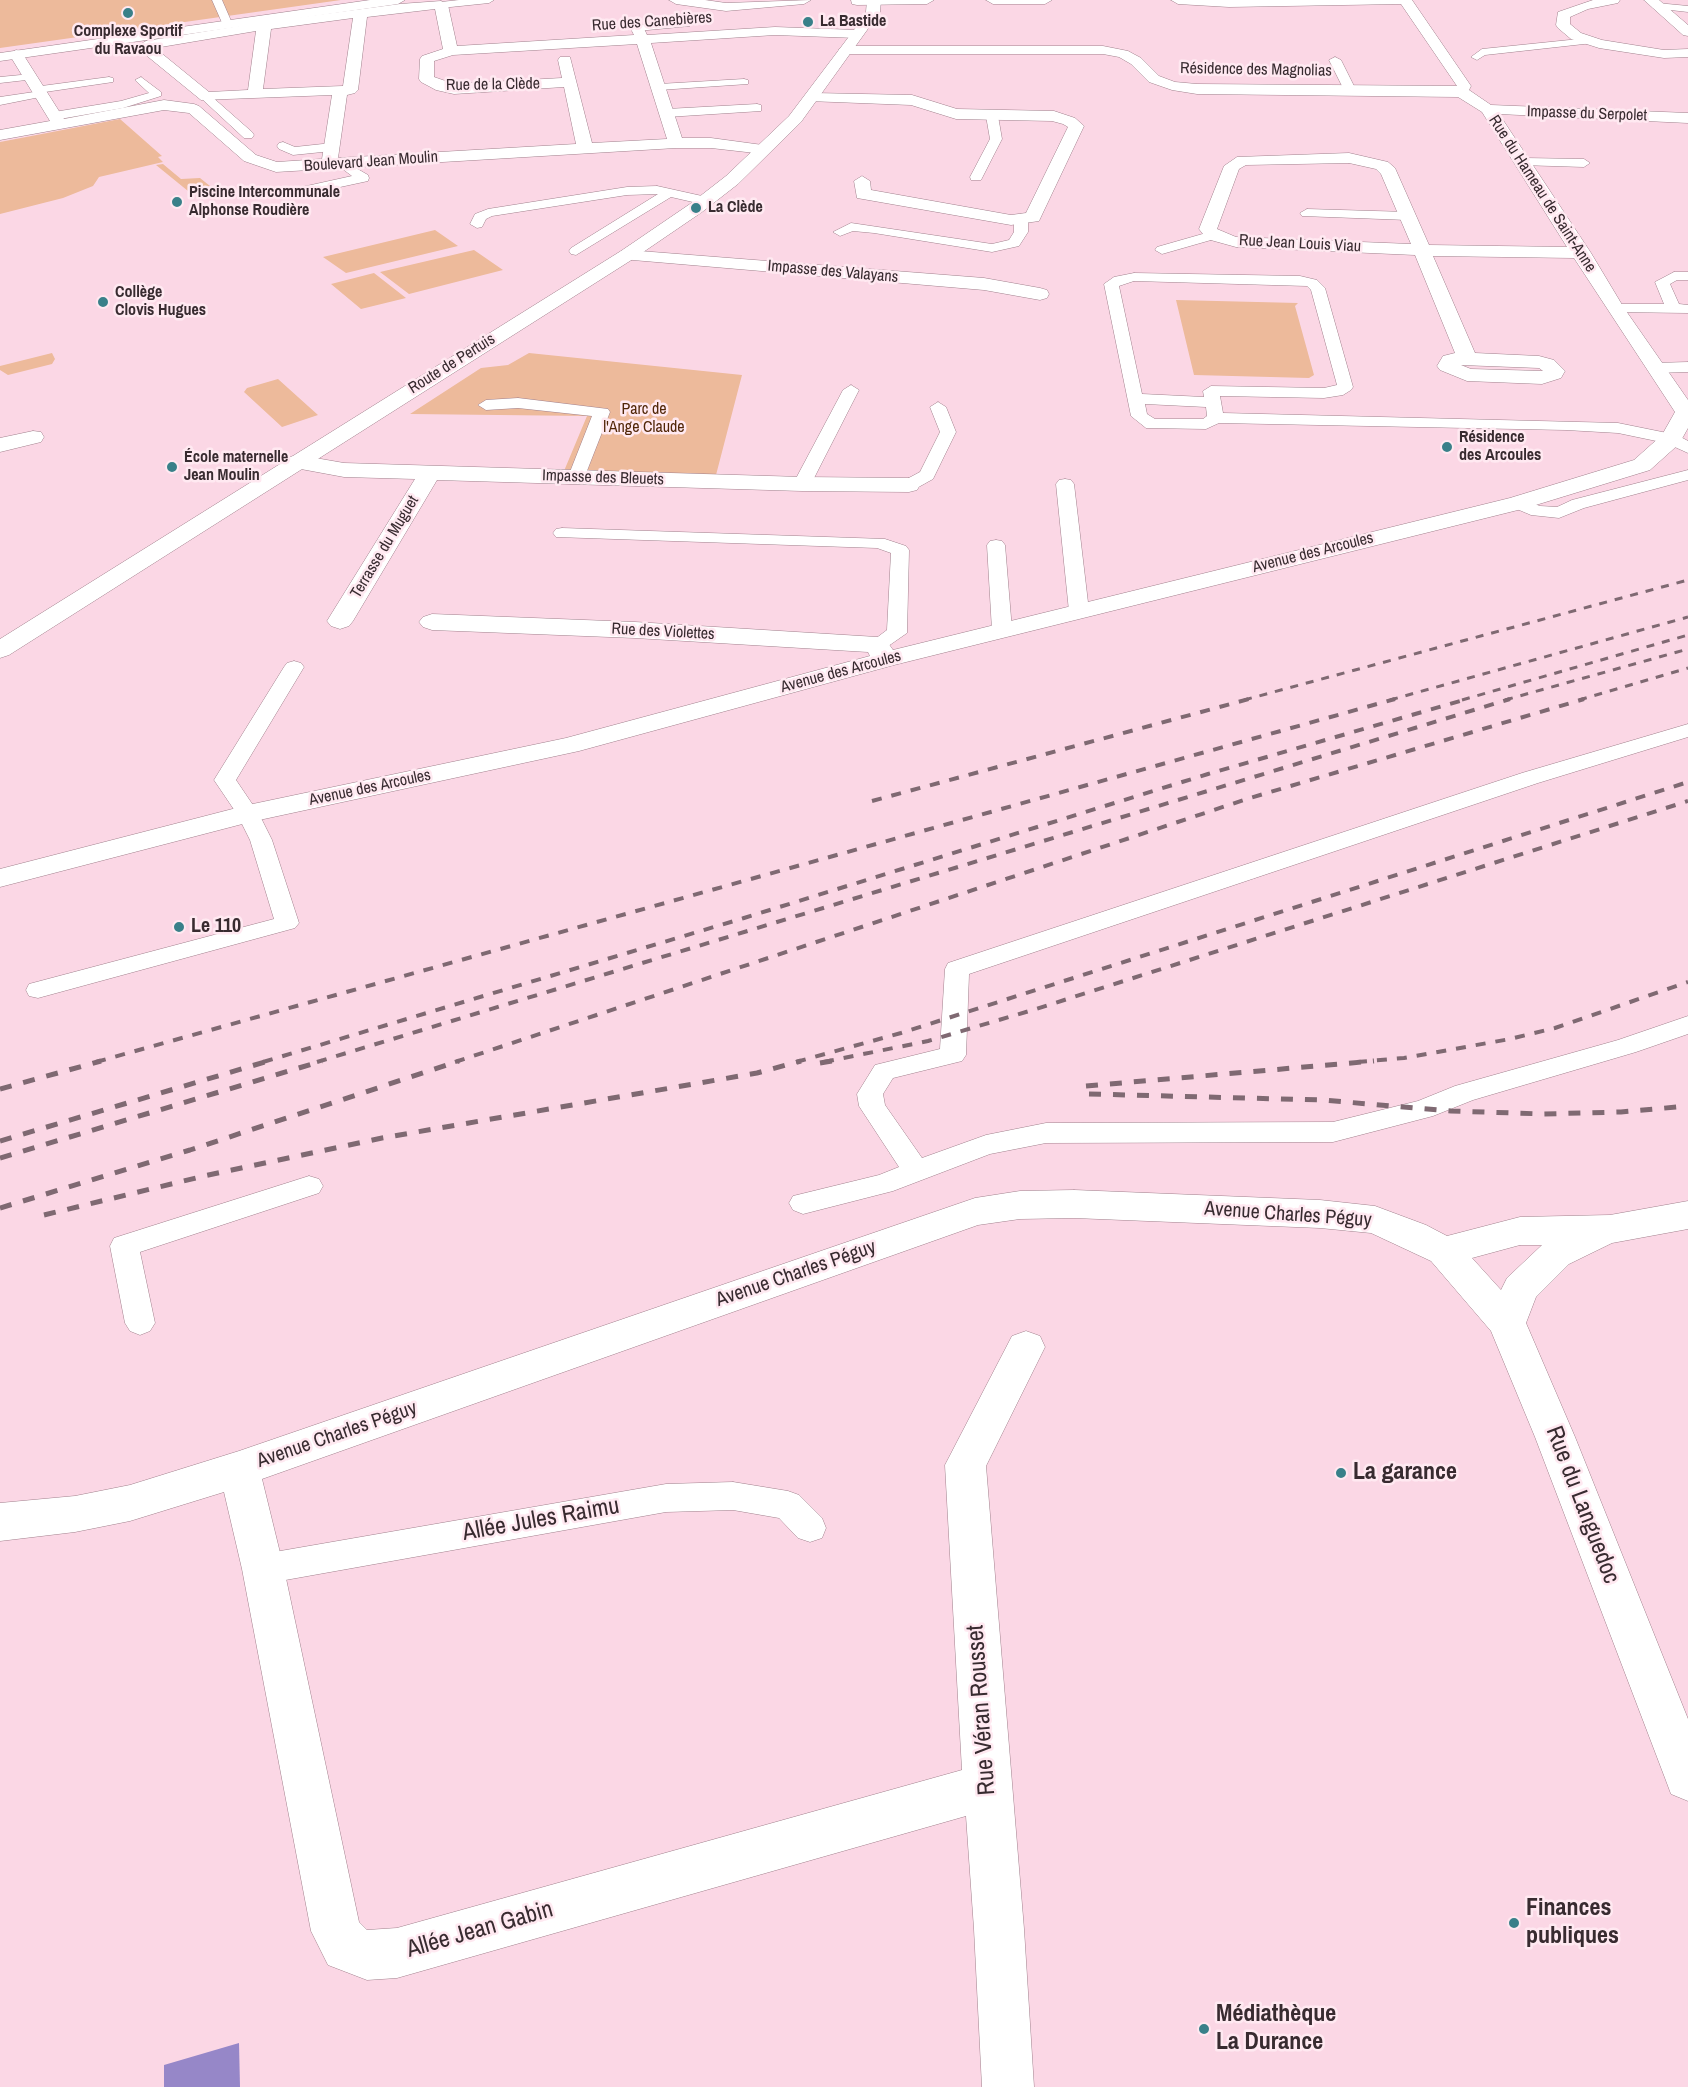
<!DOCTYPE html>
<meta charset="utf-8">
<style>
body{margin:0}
canvas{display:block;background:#fbd7e5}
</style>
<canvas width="1688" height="2087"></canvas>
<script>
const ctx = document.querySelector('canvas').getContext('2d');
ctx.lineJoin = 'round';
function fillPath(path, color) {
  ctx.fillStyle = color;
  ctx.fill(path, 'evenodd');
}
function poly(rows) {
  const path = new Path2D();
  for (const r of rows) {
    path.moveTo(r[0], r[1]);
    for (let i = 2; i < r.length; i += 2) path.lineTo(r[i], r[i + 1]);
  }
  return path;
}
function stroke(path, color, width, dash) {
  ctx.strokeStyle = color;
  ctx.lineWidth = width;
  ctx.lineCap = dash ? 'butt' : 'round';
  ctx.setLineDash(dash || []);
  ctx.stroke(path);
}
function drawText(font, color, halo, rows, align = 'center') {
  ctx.font = font + ' "Archivo Narrow",sans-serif';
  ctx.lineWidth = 5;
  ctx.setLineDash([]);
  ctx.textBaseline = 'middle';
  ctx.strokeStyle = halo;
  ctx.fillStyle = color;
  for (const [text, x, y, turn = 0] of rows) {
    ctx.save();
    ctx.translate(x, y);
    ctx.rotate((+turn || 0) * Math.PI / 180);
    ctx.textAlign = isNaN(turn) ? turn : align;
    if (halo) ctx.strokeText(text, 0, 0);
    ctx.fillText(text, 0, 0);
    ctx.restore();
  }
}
const green = poly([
 [0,0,341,0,0,48],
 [120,119,162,156,158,157,163,162,99,177,93,186,63,198,0,214,0,142],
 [163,164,181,179,200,178,210,186,188,191,156,165],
 [435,230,458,246,346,273,323,257],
 [474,250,503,270,409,294,380,272],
 [374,273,406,298,361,309,331,284],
 [1176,300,1298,303,1295,306,1314,375,1309,378,1194,375],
 [52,353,55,359,52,364,8,375,0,370,0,366],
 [529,353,742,375,716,475,564,471,587,416,410,414,481,368,508,365],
 [278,379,318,415,282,427,244,392,247,388]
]);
const water = poly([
 [239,2043,240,2087,164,2087,164,2065]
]);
const lane = poly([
 [212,0,222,0,232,23,231,25,223,25,212,0],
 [459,0,494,0,489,3,441,8,436,5,441,2,459,0],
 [1657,3,1688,6,1688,12,1653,8,1652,6,1657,3],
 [686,21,690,22,690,26,637,31,632,28,637,25,686,21],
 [1589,38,1593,39,1593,43,1485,55,1477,60,1471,57,1482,49,1589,38],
 [1335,57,1341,60,1356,90,1354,92,1346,92,1344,90,1329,60,1335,57],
 [31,74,37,77,35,79,0,83,0,77,31,74],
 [109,77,113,78,113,82,45,92,45,96,0,105,0,97,34,92,32,89,34,87,109,77],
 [141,77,161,92,161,96,123,108,54,120,48,116,54,112,121,101,149,93,135,80,141,77],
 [744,79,748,80,748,84,659,90,653,87,659,84,744,79],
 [206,93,210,95,252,132,254,135,252,138,244,138,202,99,202,95,206,93],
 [757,104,761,105,761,111,667,117,661,113,667,109,757,104],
 [992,112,998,116,1002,139,981,180,971,180,970,177,990,139,986,116,992,112],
 [283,142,295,147,332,143,338,147,332,151,293,155,279,149,277,146,279,143,283,142],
 [1524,158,1584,159,1590,163,1584,167,1520,165,1518,162,1520,159,1524,158],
 [342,160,368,175,369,178,368,181,289,198,282,194,284,191,352,176,336,164,342,160],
 [657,186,711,198,713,201,706,205,671,197,576,255,571,254,569,251,571,248,658,194,627,195,492,216,486,219,482,227,477,228,470,224,475,214,488,209,627,187,657,186],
 [1307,209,1408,212,1415,216,1408,220,1302,216,1300,213,1307,209],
 [1021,214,1028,218,1028,232,1019,246,992,252,874,233,853,231,840,236,833,232,851,223,992,244,1009,240,1014,232,1014,218,1021,214],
 [1213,231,1220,235,1218,238,1162,254,1155,250,1157,247,1213,231],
 [1674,272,1688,272,1688,280,1677,280,1670,284,1679,304,1688,305,1688,313,1615,312,1608,308,1615,304,1664,304,1655,282,1674,272],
 [1134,273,1300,276,1317,280,1325,288,1353,387,1351,390,1343,395,1324,398,1220,396,1223,413,1618,423,1677,435,1688,441,1688,453,1666,443,1618,433,1566,430,1219,423,1206,429,1146,428,1131,416,1104,284,1114,277,1134,273],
 [1134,281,1307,286,1311,290,1337,385,1324,388,1211,386,1203,391,1204,397,1142,394,1119,286,1134,281],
 [1145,404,1206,407,1207,416,1203,419,1155,419,1147,414,1145,404],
 [1688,362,1688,372,1655,373,1647,368,1655,363,1688,362],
 [851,385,859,390,811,484,808,488,796,488,793,484,843,390,851,385],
 [518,398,608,409,610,412,583,481,577,482,571,481,568,477,592,416,518,408,486,410,478,405,486,400,518,398],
 [938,402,946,407,956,432,933,479,915,489,903,489,900,485,903,481,920,472,940,432,930,407,938,402],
 [1688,470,1688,480,1584,508,1559,518,1531,515,1512,507,1509,503,1512,499,1518,498,1540,506,1557,507,1572,500,1688,470],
 [1065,479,1071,480,1074,484,1089,611,1086,615,1079,617,1072,615,1069,611,1056,484,1059,480,1065,479],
 [562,528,885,539,906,546,909,550,907,633,884,649,877,651,870,649,867,645,887,630,891,553,877,548,556,537,553,533,556,529,562,528],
 [996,540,1002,541,1005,545,1012,630,1009,634,1002,636,995,634,992,630,987,545,990,541,996,540],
 [294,661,301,663,304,667,236,780,259,814,272,840,299,923,295,928,38,998,29,996,26,990,29,984,274,919,250,840,237,814,214,780,284,667,287,663,294,661],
 [1688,724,1688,737,1538,783,969,974,966,1055,962,1061,893,1078,883,1094,885,1105,922,1158,986,1135,1046,1123,1333,1122,1418,1101,1455,1086,1618,1040,1688,1016,1688,1034,1636,1052,1473,1100,1433,1116,1333,1142,1046,1143,990,1154,893,1191,803,1214,793,1210,789,1203,793,1196,879,1175,899,1167,859,1106,857,1094,875,1065,940,1049,945,969,948,963,1522,773,1688,724],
 [309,1176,319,1179,323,1186,319,1193,140,1252,155,1323,150,1331,140,1335,130,1331,125,1323,110,1246,114,1238,309,1176],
 [733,1482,788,1491,799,1495,822,1518,826,1528,822,1538,810,1542,798,1538,779,1518,733,1510,666,1512,263,1584,251,1580,246,1569,251,1558,263,1554,666,1484,733,1482]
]);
const street = poly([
 [669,0,705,0,726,3,811,0,804,4,726,11,676,4,669,0],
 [851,0,934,0,927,4,857,5,852,4,851,0],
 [986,0,1052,0,1045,4,993,4,986,0],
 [1171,0,1412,0,1471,86,1469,90,1491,105,1688,113,1688,123,1499,114,1591,253,1624,308,1688,400,1688,428,1679,444,1650,470,1526,508,894,665,579,751,250,822,0,887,0,869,248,805,566,738,870,656,868,652,635,638,432,630,423,627,419,622,423,617,432,614,635,622,877,637,886,640,893,650,1510,498,1634,460,1662,435,1675,412,1574,258,1433,256,1475,353,1539,356,1554,360,1565,371,1561,378,1542,384,1467,381,1440,370,1437,366,1443,356,1455,353,1415,255,1236,247,1207,239,1199,229,1224,166,1237,157,1349,153,1388,162,1395,168,1429,245,1567,247,1482,112,1458,97,1197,94,1172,90,1149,82,1131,64,1119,57,1103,54,845,54,838,50,845,46,1103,46,1128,51,1141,58,1159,76,1175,82,1197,84,1457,86,1401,4,1229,7,1178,4,1171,0],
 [1349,163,1376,169,1381,174,1411,244,1236,237,1217,229,1239,169,1246,165,1349,163],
 [1461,365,1539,368,1543,371,1471,369,1461,365],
 [1593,0,1620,0,1618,3,1588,9,1570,17,1570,24,1581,33,1602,40,1664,50,1688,49,1688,57,1664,58,1599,48,1571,39,1558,28,1556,25,1558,12,1593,0],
 [1644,0,1659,0,1688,25,1688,36,1683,35,1644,0],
 [441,1,448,5,457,46,634,35,628,23,635,19,640,20,647,35,775,27,857,30,864,34,857,38,775,35,651,43,682,138,711,138,770,146,772,149,770,152,764,154,711,148,676,148,276,172,244,161,189,113,164,110,0,140,0,130,50,121,9,54,16,50,21,51,64,119,164,100,194,104,199,106,256,155,277,162,322,159,332,95,201,100,141,51,139,45,146,41,264,22,400,4,441,1],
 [435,9,443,49,422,56,420,59,419,79,421,82,436,90,454,94,564,87,576,144,338,158,347,95,355,93,358,90,367,17,435,9],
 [353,18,343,86,263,89,271,29,353,18],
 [256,31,248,90,209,92,155,48,256,31],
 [637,44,667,139,592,143,570,57,560,57,558,60,562,78,454,84,434,77,434,61,453,55,637,44],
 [813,93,912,95,957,109,1054,111,1075,118,1084,126,1039,221,1011,225,857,198,854,181,862,176,870,181,871,190,1011,215,1026,213,1068,127,1063,124,1052,121,956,119,911,105,808,101,805,98,813,93],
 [627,250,984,278,1040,288,1047,290,1049,294,1047,298,1040,300,984,290,621,259,618,255,621,251,627,250],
 [33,431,41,432,44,437,41,442,0,452,0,438,33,431],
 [298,455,344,463,802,477,909,478,917,480,920,485,917,490,909,492,802,491,437,480,353,621,349,626,340,629,331,626,327,621,415,479,344,477,290,467,287,462,290,457,298,455],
 [1074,1190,1320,1200,1375,1206,1426,1225,1447,1236,1520,1217,1610,1215,1688,1201,1688,1229,1612,1243,1569,1264,1536,1297,1526,1323,1575,1437,1688,1719,1688,1801,1671,1794,1665,1778,1535,1437,1491,1331,1431,1261,1371,1233,1320,1228,1074,1218,1020,1219,978,1225,262,1479,284,1569,359,1922,367,1930,397,1928,962,1770,945,1465,1012,1336,1026,1331,1040,1336,1045,1347,986,1466,1024,1929,1034,2087,982,2087,974,1929,966,1816,397,1978,367,1980,328,1965,311,1931,242,1569,224,1492,130,1521,75,1532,0,1541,0,1503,75,1496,130,1485,239,1451,975,1198,1020,1191,1074,1190],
 [1520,1245,1542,1245,1507,1278,1501,1290,1472,1258,1520,1245]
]);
const secondary = poly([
 [370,0,405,0,398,4,0,61,0,53,370,0],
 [867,0,881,0,880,12,801,122,738,184,702,212,633,259,9,655,0,658,0,639,621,251,690,204,726,176,789,116,863,18,866,12,867,0]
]);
const railFar2 = poly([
 [1244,700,1688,580],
 [1390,700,1688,617],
 [1462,700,1688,635],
 [1505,700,1688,649],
 [1579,700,1688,668]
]);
const railFar1 = poly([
 [872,801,1249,699],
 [96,1062,1395,699],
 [263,1062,744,918,1208,774,1467,699],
 [317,1062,1510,699],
 [455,1062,1250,798,1584,699],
 [796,1062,901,1033,1688,782],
 [824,1062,928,1041,1036,1009,1688,801],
 [1357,1062,1404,1058,1510,1039,1555,1028,1688,982]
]);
const rail = poly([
 [820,1063,832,1061],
 [1086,1086,1374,1061],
 [0,1089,101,1061],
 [1089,1094,1322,1100,1451,1111,1544,1114,1621,1112,1688,1106],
 [0,1141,268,1061],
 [0,1158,322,1061],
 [0,1208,190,1150,459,1061],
 [44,1215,204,1176,382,1138,757,1073,801,1061]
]);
const markers = [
 [128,13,6,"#398089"],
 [808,22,6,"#398089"],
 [177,202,6,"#398089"],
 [696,208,6,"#398089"],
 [103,302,6,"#398089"],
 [1447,447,6,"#398089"],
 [172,467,6,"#398089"],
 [179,927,6,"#398089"],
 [1341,1473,6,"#398089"],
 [1514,1923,6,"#398089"],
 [1204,2029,6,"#398089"]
];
const farStreetnames = [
 ["Rue des Canebières",652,22,-4],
 ["Résidence des Magnolias",1256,70,1],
 ["Rue de la Clède",493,85,-1],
 ["Impasse du Serpolet",1587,114,2],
 ["Boulevard Jean Moulin",371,162,-4],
 ["Rue du Hameau de Saint-Anne",1542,194,57],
 ["Rue Jean Louis Viau",1300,244,3],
 ["Impasse des Valayans",833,272,5],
 ["Route de Pertuis",452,364,-32],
 ["Impasse des Bleuets",603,478,2],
 ["Terrasse du Muguet",385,547,-59],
 ["Avenue des Arcoules",1313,553,-14],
 ["Rue des Violettes",663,632,3],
 ["Avenue des Arcoules",841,672,-15],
 ["Avenue des Arcoules",370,788,-12]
];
const farPoinames = [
 ["La Bastide",820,22],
 ["Complexe Sportif",128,32,"center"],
 ["du Ravaou",128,50,"center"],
 ["Piscine Intercommunale",189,193],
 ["Alphonse Roudière",189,211],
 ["La Clède",708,208],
 ["Collège",115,293],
 ["Clovis Hugues",115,311],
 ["Résidence",1459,438],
 ["des Arcoules",1459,456],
 ["École maternelle",184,458],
 ["Jean Moulin",184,476]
];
const farParknames = [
 ["Parc de",644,410],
 ["l'Ange Claude",644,428]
];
const poiNames = [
 ["Le 110",191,927]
];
const streetNames = [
 ["Avenue Charles Péguy",1288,1215,4],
 ["Avenue Charles Péguy",796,1274,-19],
 ["Avenue Charles Péguy",337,1435,-19]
];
const nearPoinames = [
 ["La garance",1353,1473],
 ["Finances",1526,1909],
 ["publiques",1526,1937],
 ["Médiathèque",1216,2015],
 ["La Durance",1216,2043]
];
const nearStreetnames = [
 ["Rue du Languedoc",1582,1505,69],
 ["Allée Jules Raimu",541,1520,-10],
 ["Rue Véran Rousset",982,1710,-94],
 ["Allée Jean Gabin",480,1930,-16]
];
fillPath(green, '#edba9b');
fillPath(water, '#9687c8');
stroke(lane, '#a1818d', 1);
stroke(street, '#a1818d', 1);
stroke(secondary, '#a1818d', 1);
fillPath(lane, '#fff');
fillPath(street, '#fff');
fillPath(secondary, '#fff');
stroke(railFar2, '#7f6972', 3, [8, 8]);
stroke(railFar1, '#7f6972', 4, [10, 10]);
stroke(rail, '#7f6972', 5, [12, 12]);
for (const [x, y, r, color] of markers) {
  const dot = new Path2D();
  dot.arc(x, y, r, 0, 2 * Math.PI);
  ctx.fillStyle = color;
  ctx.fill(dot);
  stroke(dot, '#ffe9f1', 2);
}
drawText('16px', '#382b30', '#ffe9f1', farStreetnames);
drawText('bold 16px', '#382b30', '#ffe9f1', farPoinames, 'left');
drawText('16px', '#512607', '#ffe9f1', farParknames);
drawText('bold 20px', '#382b30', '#ffe9f1', poiNames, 'left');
drawText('20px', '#382b30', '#ffe9f1', streetNames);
drawText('bold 24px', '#382b30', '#ffe9f1', nearPoinames, 'left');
drawText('24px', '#382b30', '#ffe9f1', nearStreetnames);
</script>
